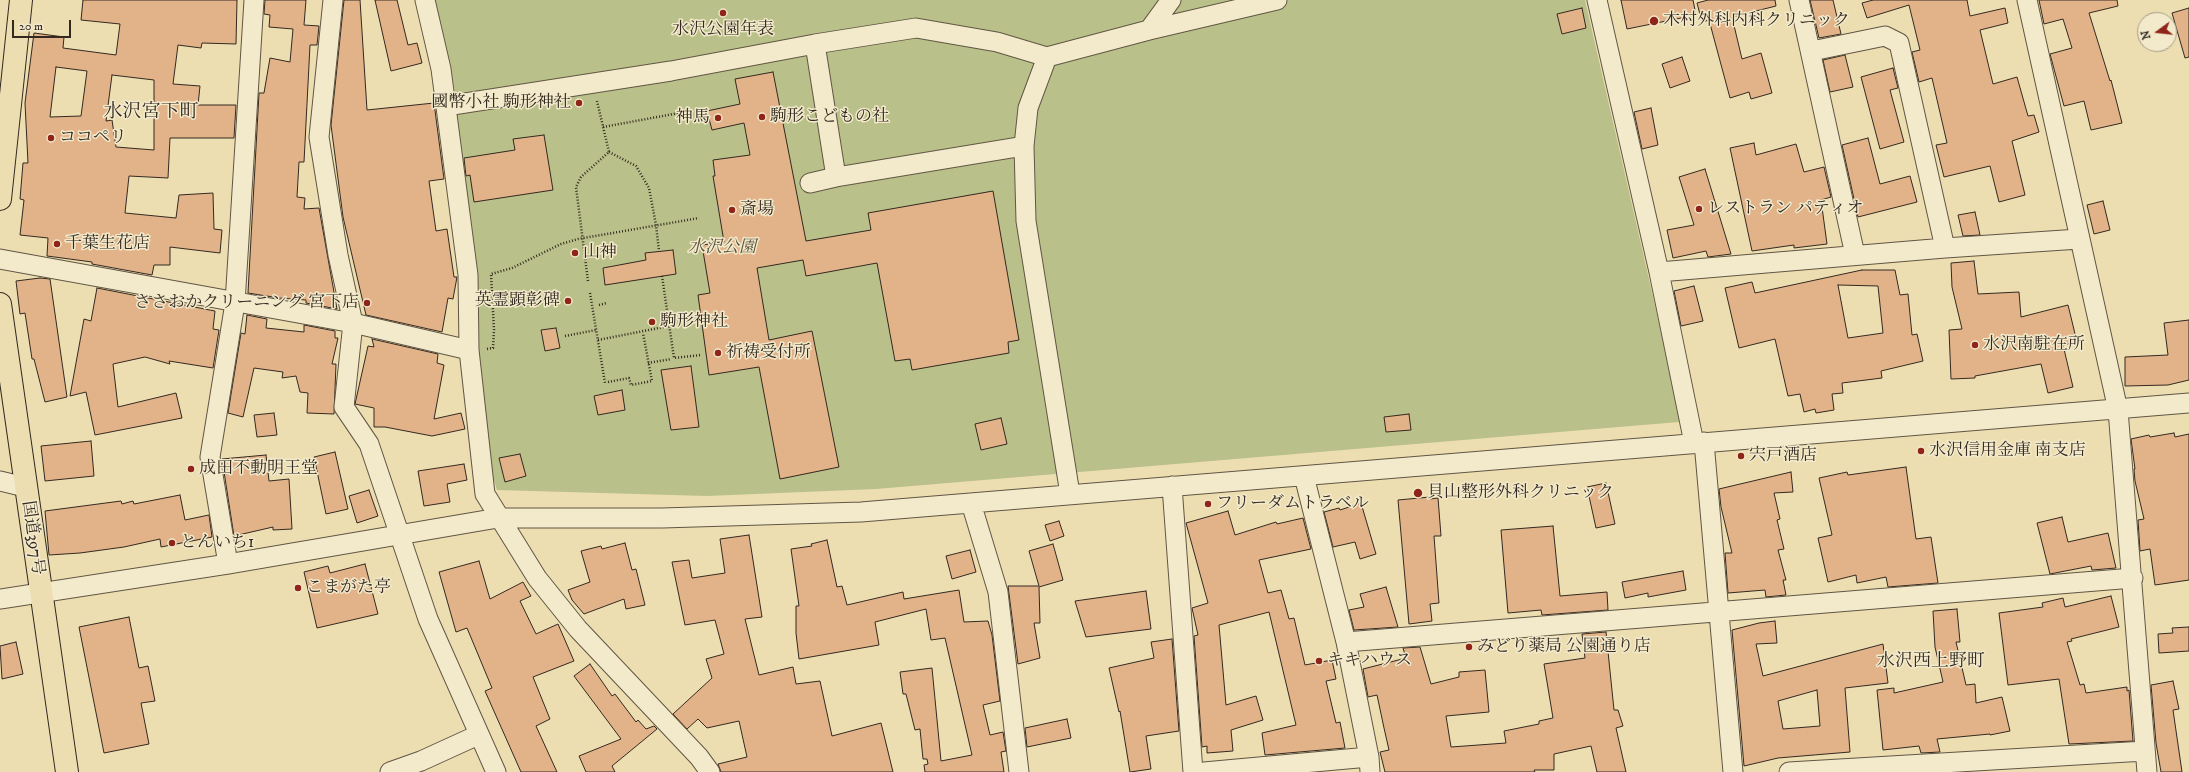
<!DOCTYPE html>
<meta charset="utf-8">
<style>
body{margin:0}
#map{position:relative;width:2189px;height:772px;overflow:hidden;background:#ecdeb1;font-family:"IM FELL DW Pica",serif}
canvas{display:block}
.north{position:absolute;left:2137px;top:12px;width:40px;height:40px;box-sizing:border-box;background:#f3eacc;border:1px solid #a69d87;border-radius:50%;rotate:255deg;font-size:11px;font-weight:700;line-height:16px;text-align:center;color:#332920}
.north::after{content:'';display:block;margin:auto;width:14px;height:18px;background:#8f2418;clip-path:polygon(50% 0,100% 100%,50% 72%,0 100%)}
.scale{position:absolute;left:12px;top:20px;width:59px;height:18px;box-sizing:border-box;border:2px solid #332920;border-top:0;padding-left:5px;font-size:12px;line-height:14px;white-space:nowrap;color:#332920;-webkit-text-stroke:3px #f3eacc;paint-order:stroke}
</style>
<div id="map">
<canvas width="2189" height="772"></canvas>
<div class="north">N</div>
<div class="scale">20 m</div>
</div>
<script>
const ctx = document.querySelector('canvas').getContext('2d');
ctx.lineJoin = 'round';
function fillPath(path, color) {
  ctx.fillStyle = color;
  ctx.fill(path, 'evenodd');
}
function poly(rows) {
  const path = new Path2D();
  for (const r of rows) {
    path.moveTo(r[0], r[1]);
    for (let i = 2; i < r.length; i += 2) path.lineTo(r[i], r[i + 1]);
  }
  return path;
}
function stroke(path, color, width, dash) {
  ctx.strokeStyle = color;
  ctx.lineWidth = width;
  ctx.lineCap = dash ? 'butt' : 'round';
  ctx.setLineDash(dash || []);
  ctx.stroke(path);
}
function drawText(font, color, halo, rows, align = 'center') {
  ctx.font = font + ' "IM FELL DW Pica","Noto Serif JP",serif';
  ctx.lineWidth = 3;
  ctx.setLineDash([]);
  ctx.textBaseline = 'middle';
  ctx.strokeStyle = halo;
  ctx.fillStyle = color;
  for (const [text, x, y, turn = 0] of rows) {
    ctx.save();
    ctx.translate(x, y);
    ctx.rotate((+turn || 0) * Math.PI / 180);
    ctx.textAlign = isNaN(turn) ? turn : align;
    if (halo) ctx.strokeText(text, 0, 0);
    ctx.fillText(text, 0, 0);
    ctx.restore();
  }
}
const green = poly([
 [435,0,1585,0,1679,410,1679,422,876,489,707,496,497,490,493,477,480,366,475,277,454,86]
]);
const building = poly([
 [83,0,237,0,236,44,202,43,201,48,178,45,173,84,200,86,198,105,236,105,234,138,170,138,168,178,129,176,125,213,176,218,179,195,213,193,214,229,222,230,220,253,170,247,170,265,154,265,152,275,92,264,92,262,47,256,48,238,20,235,24,200,20,199,23,163,28,163,25,103,34,33,64,37,63,48,116,55,120,24,81,20,83,0],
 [56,67,87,71,81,116,50,117,56,67],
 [112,75,154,80,154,150,116,147,112,120,106,121,112,75],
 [265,0,306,0,304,25,319,26,317,45,310,45,304,162,299,162,297,197,305,198,304,209,319,208,337,309,306,303,306,300,279,298,248,293,259,93,264,93,270,58,290,62,293,29,269,27,270,15,264,14,265,0],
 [344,0,360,0,367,110,434,103,444,179,429,181,436,231,447,229,454,277,457,277,453,299,448,298,442,332,366,315,343,217,331,125,344,0],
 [375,0,397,0,408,45,417,43,422,63,391,71,375,0],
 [1621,0,1693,0,1696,15,1627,29,1621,0],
 [1708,0,1775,0,1776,6,1732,17,1742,59,1761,53,1772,93,1751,99,1749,92,1730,98,1709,20,1702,22,1697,3,1708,0],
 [1810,0,1833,0,1841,34,1819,38,1810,0],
 [1873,0,1967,0,1970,16,2005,8,2008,23,1980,30,1993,84,2017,77,2028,116,2034,115,2039,132,2012,141,2025,195,1999,202,1990,166,1944,177,1936,145,1947,143,1932,78,1919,82,1912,52,1920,50,1909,5,1867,18,1862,3,1873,0],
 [2039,0,2117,0,2118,6,2089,13,2110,81,2111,80,2122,123,2091,130,2084,101,2064,106,2050,54,2072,48,2063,19,2044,24,2039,0],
 [1582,8,1586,28,1562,34,1557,14,1582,8],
 [2189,8,2189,57,2185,58,2172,13,2189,8],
 [1845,55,1853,87,1830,92,1823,60,1845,55],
 [1682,57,1690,81,1670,88,1662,64,1682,57],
 [1893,68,1898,88,1890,90,1904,142,1880,149,1861,77,1893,68],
 [773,72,806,241,871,230,868,213,993,191,1019,340,1008,342,1009,353,912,370,910,359,895,361,877,263,806,276,803,260,757,268,769,340,812,331,839,467,780,479,759,367,709,375,698,295,710,293,702,245,724,242,713,176,715,176,713,160,750,155,744,123,712,130,707,111,740,104,735,79,773,72],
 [1651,108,1658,145,1642,149,1634,112,1651,108],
 [544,135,553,190,474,202,470,175,466,176,464,158,515,150,513,139,544,135],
 [1868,138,1880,184,1910,176,1917,202,1858,217,1842,145,1868,138],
 [1754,143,1756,155,1796,144,1804,172,1824,167,1831,197,1821,200,1827,244,1794,248,1794,245,1752,251,1730,148,1754,143],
 [1705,169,1731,254,1708,257,1706,251,1673,258,1667,230,1694,225,1679,177,1705,169],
 [2103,201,2110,230,2094,234,2087,205,2103,201],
 [1975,212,1980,235,1963,236,1958,215,1975,212],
 [673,250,676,274,605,285,603,268,646,260,645,253,673,250],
 [1974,261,1978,294,2019,292,2021,317,2068,305,2077,342,2063,345,2073,387,2048,393,2041,364,1975,376,1975,378,1951,379,1949,330,1962,329,1952,287,1951,263,1974,261],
 [1862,270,1895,270,1900,295,1908,294,1912,335,1917,334,1923,361,1881,371,1882,378,1842,383,1843,393,1832,394,1834,410,1816,413,1815,409,1804,412,1800,394,1788,396,1775,339,1739,348,1725,288,1752,282,1755,293,1862,270],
 [1838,285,1878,286,1883,333,1848,338,1838,285],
 [40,278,50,279,67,397,45,402,34,359,32,359,25,313,20,314,16,281,40,278],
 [1694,286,1703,321,1681,326,1674,291,1694,286],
 [97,288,215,311,213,329,219,330,213,368,169,361,170,364,145,357,113,364,118,407,176,393,182,418,95,435,86,392,70,396,84,319,91,321,97,288],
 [247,315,267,319,266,328,304,332,304,325,335,331,335,338,338,338,332,364,336,364,334,414,307,413,308,393,300,392,296,376,282,378,283,372,254,368,243,417,228,413,241,333,245,334,247,315],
 [2189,320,2189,380,2168,385,2125,386,2125,357,2168,355,2164,323,2189,320],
 [556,328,560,348,545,351,541,330,556,328],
 [372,339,438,354,437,363,444,365,434,419,461,413,465,429,432,436,385,427,374,427,374,408,355,404,368,346,374,347,372,339],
 [691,366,699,427,671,430,661,370,691,366],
 [622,390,625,410,598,415,594,396,622,390],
 [274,413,277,435,257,437,254,415,274,413],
 [1409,414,1411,430,1386,432,1384,417,1409,414],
 [1001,418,1007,444,981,450,975,424,1001,418],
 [2174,433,2175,437,2189,434,2189,580,2155,585,2150,549,2140,551,2138,520,2144,519,2135,481,2134,469,2135,469,2131,439,2149,435,2150,437,2174,433],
 [91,441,94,476,45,481,41,446,91,441],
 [335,452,348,509,326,514,314,457,335,452],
 [520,454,526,476,505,482,499,458,520,454],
 [266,455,269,481,289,479,292,529,273,530,273,527,234,536,222,459,266,455],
 [464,464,467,480,447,484,450,502,424,506,418,471,464,464],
 [1906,467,1916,539,1931,537,1938,583,1888,587,1886,577,1857,583,1856,575,1828,582,1818,538,1832,535,1819,478,1847,472,1848,475,1906,467],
 [1791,472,1793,492,1774,493,1780,519,1777,520,1784,549,1778,550,1786,580,1783,580,1786,595,1766,597,1765,590,1728,593,1725,553,1732,553,1721,507,1719,489,1791,472],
 [1606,483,1615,524,1596,528,1587,487,1606,483],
 [369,490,378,516,357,523,349,496,369,490],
 [180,495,185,520,209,515,212,537,161,547,160,539,124,547,80,553,49,555,45,511,121,501,122,504,133,501,134,504,180,495],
 [1430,497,1430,499,1438,498,1441,536,1434,536,1439,603,1430,604,1432,621,1409,624,1398,500,1430,497],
 [1361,503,1376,554,1360,559,1355,542,1333,547,1324,512,1339,508,1340,510,1361,503],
 [1228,511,1235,535,1276,522,1277,524,1303,518,1311,549,1259,560,1268,593,1281,590,1289,619,1294,618,1305,665,1332,660,1336,679,1326,681,1336,723,1340,722,1345,748,1265,755,1262,733,1296,725,1269,612,1219,625,1226,705,1256,696,1263,720,1231,730,1233,751,1207,753,1207,746,1202,747,1194,636,1198,635,1192,608,1208,603,1186,523,1228,511],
 [2062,517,2068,542,2108,533,2116,568,2092,570,2091,566,2050,574,2037,523,2062,517],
 [1059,521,1064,536,1050,541,1045,525,1059,521],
 [1553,526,1560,596,1607,592,1608,610,1542,615,1541,610,1508,613,1501,530,1553,526],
 [749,535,762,617,745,619,759,675,793,667,796,684,820,681,832,736,881,723,893,772,721,772,718,764,747,757,739,721,707,728,698,719,687,729,673,714,712,678,706,659,724,654,715,620,685,625,672,562,689,560,692,578,725,573,720,539,749,535],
 [827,540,837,587,842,586,847,605,903,592,904,599,959,590,964,622,988,621,992,635,1000,701,983,705,990,735,1003,732,1006,751,1001,752,1004,772,925,772,924,765,928,764,927,759,923,759,920,729,915,730,906,694,903,694,900,672,932,668,941,761,972,755,945,638,931,640,926,609,875,622,879,645,799,659,796,633,796,606,799,606,791,549,812,546,811,544,827,540],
 [625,543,632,570,636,569,645,605,626,609,624,599,584,614,572,600,568,590,590,582,581,551,601,546,602,549,625,543],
 [1053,544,1063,580,1039,587,1040,623,1034,623,1040,658,1018,664,1008,586,1039,586,1029,551,1053,544],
 [970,550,976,572,952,579,946,556,970,550],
 [479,561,490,599,523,582,531,596,520,601,536,634,558,624,574,661,533,677,550,719,536,726,557,772,521,772,485,691,492,688,467,628,456,632,439,572,479,561],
 [365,564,378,614,317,628,304,572,328,566,330,573,365,564],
 [1683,571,1686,590,1648,597,1648,593,1625,598,1622,582,1683,571],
 [1386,587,1398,627,1354,630,1349,610,1364,607,1360,594,1386,587],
 [1146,591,1151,629,1086,637,1075,601,1146,591],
 [2111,596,2119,627,2071,639,2072,641,2067,642,2080,685,2084,684,2086,693,2127,687,2127,691,2129,690,2133,741,2069,744,2059,679,2008,685,1999,613,2043,607,2042,603,2063,598,2065,607,2111,596],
 [1957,609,1960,642,1956,642,1966,685,1975,684,1976,703,2002,697,2010,731,1990,735,1990,734,1937,739,1940,752,1921,753,1919,746,1883,750,1877,690,1894,688,1894,693,1943,682,1935,647,1933,611,1957,609],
 [129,617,139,668,148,666,155,701,141,703,149,744,104,753,79,627,129,617],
 [1775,621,1777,643,1756,644,1763,676,1883,644,1888,683,1845,688,1850,752,1778,758,1744,766,1732,630,1759,623,1775,621],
 [1817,690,1820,726,1783,729,1778,701,1817,690],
 [2189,627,2189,651,2159,653,2158,634,2173,633,2172,628,2189,627],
 [1606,632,1614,710,1618,710,1623,726,1616,728,1626,772,1597,772,1591,746,1554,754,1554,770,1534,770,1535,772,1385,772,1380,752,1389,750,1384,728,1377,695,1368,697,1363,669,1406,658,1403,648,1420,647,1431,684,1459,677,1459,672,1485,670,1489,712,1446,716,1451,747,1506,743,1504,731,1539,724,1539,721,1553,718,1544,664,1585,658,1582,634,1606,632],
 [1172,639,1179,731,1146,736,1151,769,1130,772,1120,711,1119,712,1109,668,1154,658,1151,642,1172,639],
 [16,642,23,674,2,679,0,646,16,642],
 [590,664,612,696,615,694,636,722,638,720,646,729,654,726,657,729,612,766,615,772,586,772,579,756,621,739,574,676,590,664],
 [2173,681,2179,709,2173,710,2182,772,2161,772,2156,743,2151,685,2173,681],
 [1067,719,1071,738,1027,747,1025,728,1067,719]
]);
const path = poly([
 [603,127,679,113],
 [609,152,636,166,649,188,656,225,659,251],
 [662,276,674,358,701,355],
 [588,281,576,187,581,177,609,152,597,101],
 [590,293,605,383],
 [599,305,607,303],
 [565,336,596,330],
 [598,340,669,326],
 [487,349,493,348,494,330,491,274,512,268,561,244,578,239,699,218],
 [648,363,671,359],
 [608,382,629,378,631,385,652,381,643,333]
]);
const minor = poly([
 [333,0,319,137,338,255,353,323,344,407,369,444,428,619,496,772],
 [425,0,441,69,468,275,469,350,485,494,537,578,578,629,699,757,710,772],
 [1597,0,1659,272,1694,443],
 [1799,0,1855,255],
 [2027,0,2118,410,2147,772],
 [1149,30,1171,0],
 [815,44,916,28,997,42,1047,57],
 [1812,51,1885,36,1899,43,1945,248],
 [446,106,671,71,815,44,836,177,1024,146],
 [810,183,836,177],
 [0,259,353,323,469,350],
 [1659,272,1945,248,2079,239],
 [1704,442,1733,772],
 [1304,476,1346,642,1369,757,1370,772],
 [0,481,25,487],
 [1172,486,1193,772],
 [1070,494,1026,221,1024,146,1028,108,1047,57,1149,30,1277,0],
 [971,503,998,592,1019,772],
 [228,564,210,457,235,303,254,0],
 [0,599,228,564,498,518,662,518,861,512,2189,403],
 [1346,642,2133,578],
 [390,772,421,761,478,735],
 [1204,772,1369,757],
 [1789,772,2145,751]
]);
const highway = poly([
 [0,199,21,0],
 [0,304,67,772]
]);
const markers = [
 [723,13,4,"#8f2418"],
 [1654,21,5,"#8f2418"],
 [579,103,4,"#8f2418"],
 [762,117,4,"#8f2418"],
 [718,118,4,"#8f2418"],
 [51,138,4,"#8f2418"],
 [1699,209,4,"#8f2418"],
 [732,210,4,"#8f2418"],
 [57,244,4,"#8f2418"],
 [575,253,4,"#8f2418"],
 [568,301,4,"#8f2418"],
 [367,303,4,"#8f2418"],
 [652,322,4,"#8f2418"],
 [1975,345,4,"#8f2418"],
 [718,353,4,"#8f2418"],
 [1921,451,4,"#8f2418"],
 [1741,456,4,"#8f2418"],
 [191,469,4,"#8f2418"],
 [1418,493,5,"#8f2418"],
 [1208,504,4,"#8f2418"],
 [172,543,4,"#8f2418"],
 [298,588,4,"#8f2418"],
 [1469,647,4,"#8f2418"],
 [1319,661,4,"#8f2418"]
];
const poiNames = [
 ["木村外科内科クリニック",1663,21],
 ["水沢公園年表",723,30,"center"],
 ["國幣小社 駒形神社",571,103,"right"],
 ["駒形こどもの社",770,117],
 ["神馬",710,118,"right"],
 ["ココペリ",59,138],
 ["レストラン パティオ",1707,209],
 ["斎場",740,210],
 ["千葉生花店",65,244],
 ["山神",583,253],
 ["英霊顕彰碑",560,301,"right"],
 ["ささおかクリーニング 宮下店",359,303,"right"],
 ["駒形神社",660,322],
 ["水沢南駐在所",1983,345],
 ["祈祷受付所",726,353],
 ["水沢信用金庫 南支店",1929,451],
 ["宍戸酒店",1749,456],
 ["成田不動明王堂",199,469],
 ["貝山整形外科クリニック",1427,493],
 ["フリーダムトラベル",1216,504],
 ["とんいち1",180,543],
 ["こまがた亭",306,588],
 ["みどり薬局 公園通り店",1477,647],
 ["キキハウス",1327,661]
];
const parkNames = [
 ["水沢公園",722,248]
];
const streetNames = [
 ["国道397号",32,538,82]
];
const neighbourhoodNames = [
 ["水沢西上野町",1931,662]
];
const quarterNames = [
 ["水沢宮下町",151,113]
];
fillPath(green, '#bac089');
fillPath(building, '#e2b289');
stroke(building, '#332920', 1);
stroke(minor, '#615644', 21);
stroke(highway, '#332920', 24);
stroke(path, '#332920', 2.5, [1, 2]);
stroke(minor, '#f3eacc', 19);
stroke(highway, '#ecdeb1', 22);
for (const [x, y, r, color] of markers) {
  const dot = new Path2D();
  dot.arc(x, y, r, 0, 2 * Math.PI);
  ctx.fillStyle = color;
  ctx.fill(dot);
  stroke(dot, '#f3eacc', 1.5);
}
drawText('17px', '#332920', '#f3eacc', poiNames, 'left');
drawText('italic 17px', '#554f3a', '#f3eacc', parkNames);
drawText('17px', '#332920', '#f3eacc', streetNames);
drawText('18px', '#332920', '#f3eacc', neighbourhoodNames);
drawText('19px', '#332920', '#f3eacc', quarterNames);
</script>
